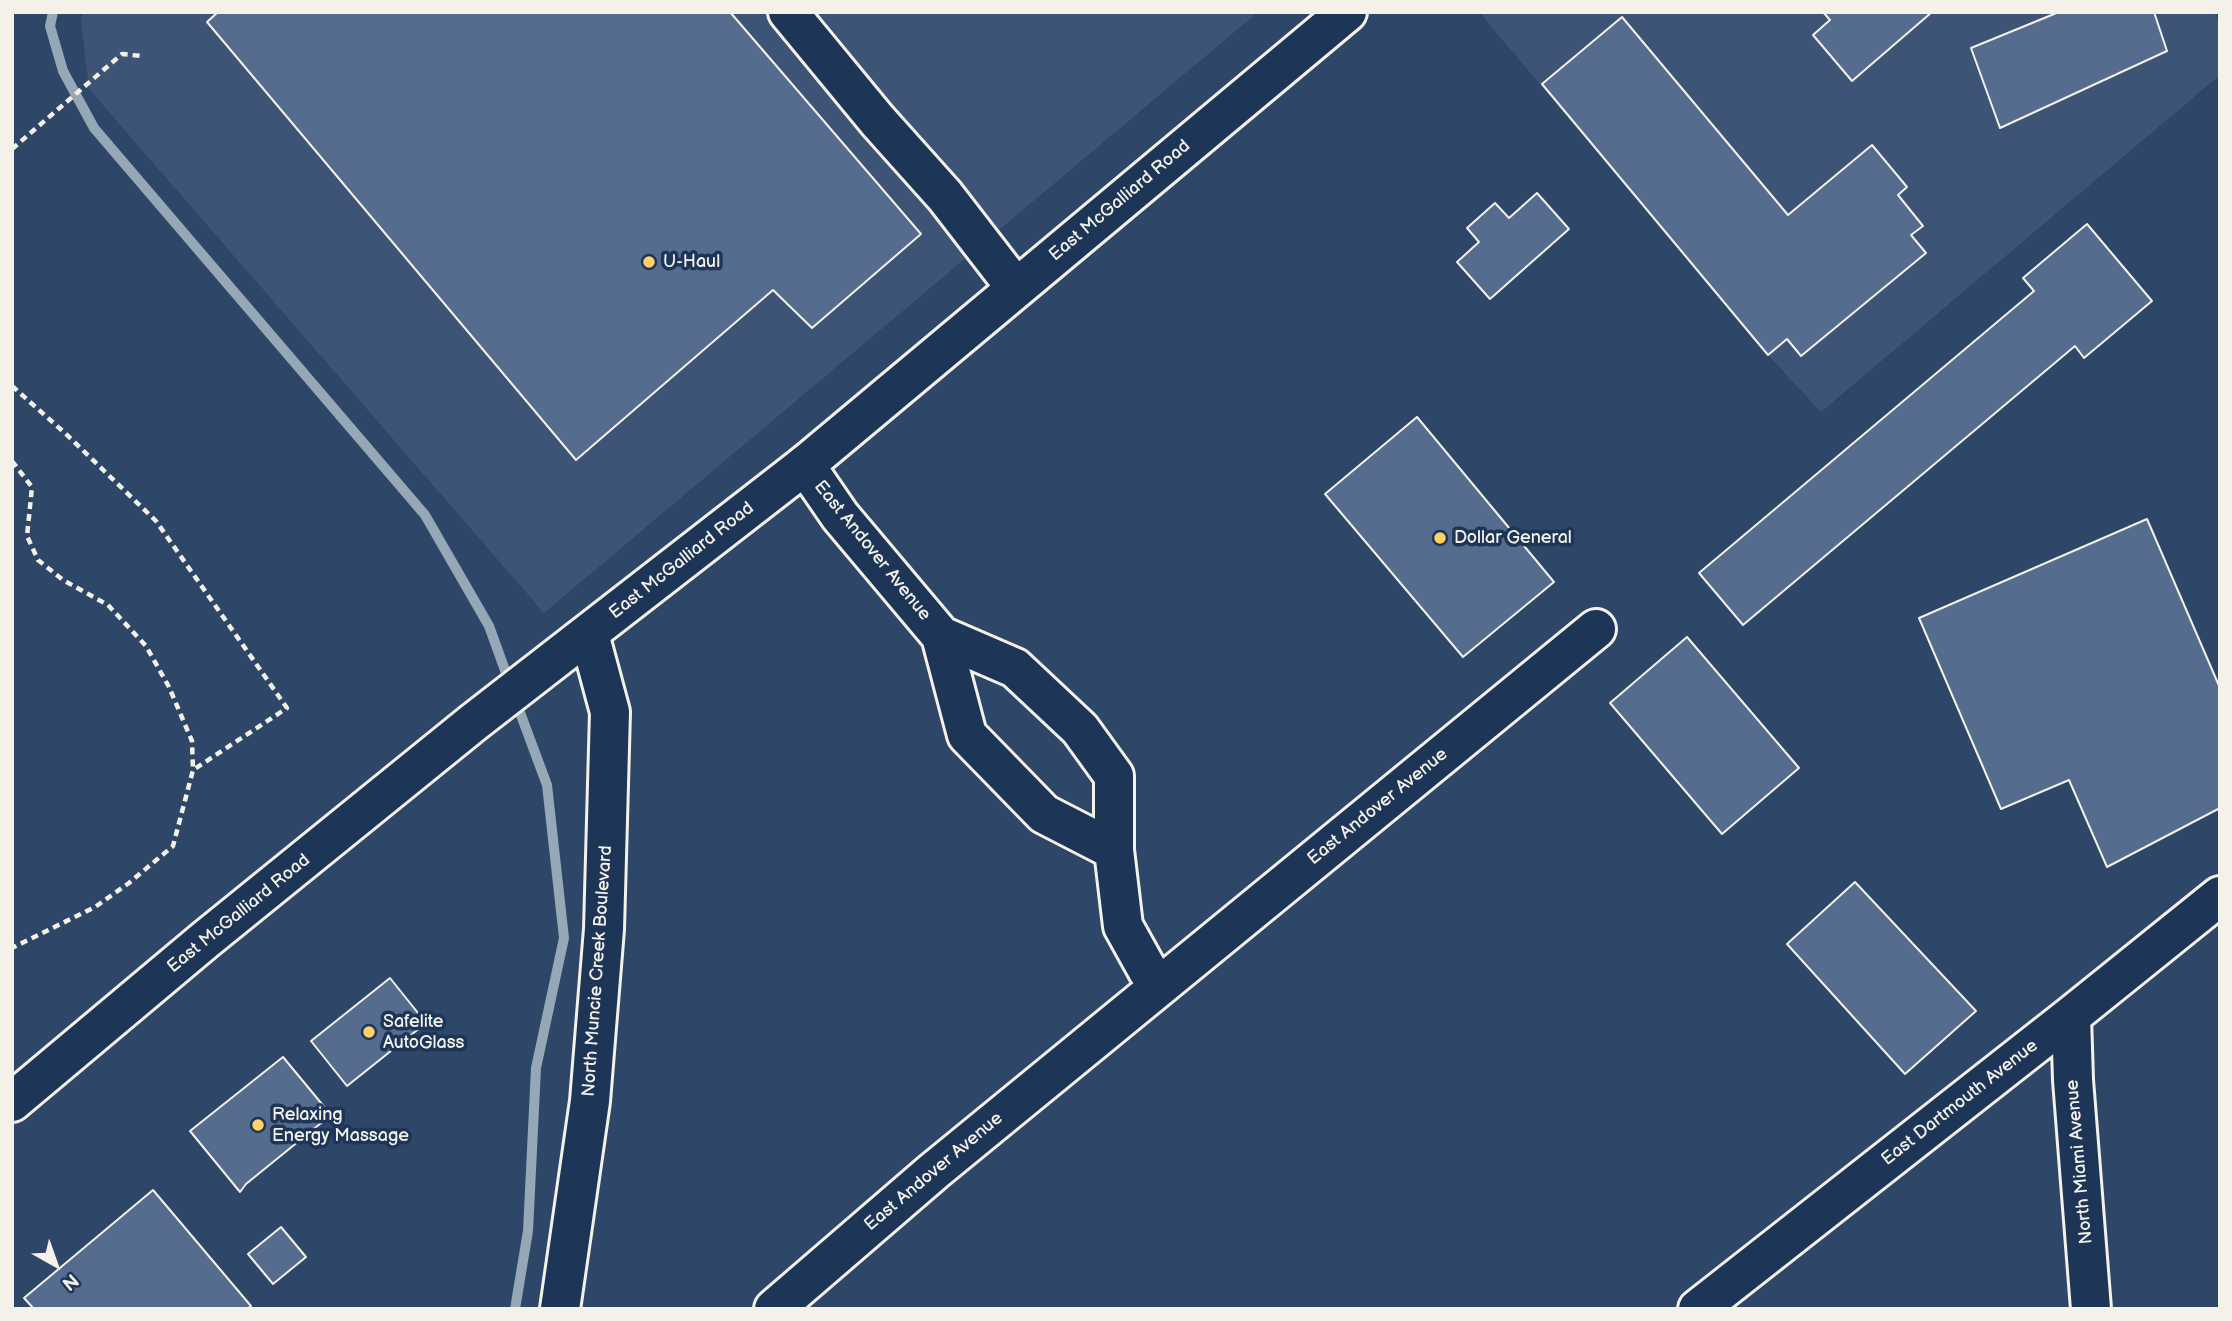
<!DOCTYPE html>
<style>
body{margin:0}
#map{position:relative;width:2232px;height:1321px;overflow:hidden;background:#2e4668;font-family:"Balsamiq Sans",sans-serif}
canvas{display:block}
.frame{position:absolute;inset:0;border:14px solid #f4f1e8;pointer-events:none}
.north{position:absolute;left:21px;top:1230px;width:70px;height:70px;-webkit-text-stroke:5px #1d3557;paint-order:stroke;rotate:140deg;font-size:19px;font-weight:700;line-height:28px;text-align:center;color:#f4f1e8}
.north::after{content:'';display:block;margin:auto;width:24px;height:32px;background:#f4f1e8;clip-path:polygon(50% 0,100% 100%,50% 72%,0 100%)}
</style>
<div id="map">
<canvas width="2232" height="1321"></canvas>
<div class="frame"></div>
<div class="north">N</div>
</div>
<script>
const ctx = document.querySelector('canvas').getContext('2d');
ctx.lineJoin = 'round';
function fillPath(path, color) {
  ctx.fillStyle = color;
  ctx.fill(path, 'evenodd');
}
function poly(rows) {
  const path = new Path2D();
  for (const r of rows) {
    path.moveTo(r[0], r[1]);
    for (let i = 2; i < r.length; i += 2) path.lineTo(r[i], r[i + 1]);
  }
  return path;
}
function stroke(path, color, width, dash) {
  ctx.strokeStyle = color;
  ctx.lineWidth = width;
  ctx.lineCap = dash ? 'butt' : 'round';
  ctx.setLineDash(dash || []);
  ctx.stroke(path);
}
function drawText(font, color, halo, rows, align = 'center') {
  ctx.font = font + ' "Balsamiq Sans",sans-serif';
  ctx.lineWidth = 7;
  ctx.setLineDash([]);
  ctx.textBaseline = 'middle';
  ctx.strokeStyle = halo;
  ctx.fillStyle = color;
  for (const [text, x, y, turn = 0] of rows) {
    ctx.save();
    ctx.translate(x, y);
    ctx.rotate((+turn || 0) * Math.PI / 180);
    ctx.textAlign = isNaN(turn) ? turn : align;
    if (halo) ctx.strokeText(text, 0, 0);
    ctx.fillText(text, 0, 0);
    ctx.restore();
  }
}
const built = poly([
 [83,12,1258,12,544,613,89,89,81,20],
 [1479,12,2215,12,2220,26,2220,75,1821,412,1768,355]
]);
const stream = poly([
 [53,12,50,26,63,71,94,128,425,515,489,626,510,684],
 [515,1309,528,1231,536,1068,564,938,547,785,515,699]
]);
const building = poly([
 [218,12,730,12,921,234,812,328,773,290,576,460,207,22,218,12],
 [1823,12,1932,12,1852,81,1813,35,1830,20,1823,12],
 [2059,12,2154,12,2167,51,2000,128,1971,48,2059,12],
 [1622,17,1788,215,1872,145,1907,187,1898,195,1923,226,1911,235,1926,253,1801,356,1787,339,1768,355,1542,84,1622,17],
 [1537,193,1569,229,1490,299,1457,262,1479,242,1467,228,1495,203,1509,218,1537,193],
 [2087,224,2152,301,2084,358,2075,346,1743,625,1699,573,2034,291,2023,278,2087,224],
 [1417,417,1554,582,1463,657,1325,494,1417,417],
 [2147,519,2220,688,2220,808,2107,867,2069,780,2001,809,1919,618,2147,519],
 [1687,637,1799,768,1722,834,1610,703,1687,637],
 [1855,882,1976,1011,1905,1074,1787,944,1855,882],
 [390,978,426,1023,347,1086,311,1041,390,978],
 [283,1057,331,1115,246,1184,240,1192,190,1131,283,1057],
 [153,1190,251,1306,247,1309,34,1309,24,1298,153,1190],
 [281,1227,306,1257,273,1284,248,1254,281,1227]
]);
const path = poly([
 [12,149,122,54,141,56],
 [12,386,66,434,156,521,287,708,193,770],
 [12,461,32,487,27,536,38,560,63,580,108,605,146,646,169,687,192,741,193,770,173,846,129,883,95,907,12,948]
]);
const minor = poly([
 [788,12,877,120,945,196,1016,288],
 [805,465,840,516,941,636,967,735,1044,814,1114,850],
 [941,636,1015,668,1080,729,1114,776,1114,850,1123,926,1148,971,1161,984],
 [2071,1016,2073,1080,2091,1309],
 [560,1309,590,1101,604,929,610,712,589,634],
 [774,1309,934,1171,1596,629],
 [1698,1309,2071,1016,2220,896]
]);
const major = poly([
 [12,1102,205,940,474,722,805,465,1347,12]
]);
const markers = [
 [649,262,7,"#ffd166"],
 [1440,538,7,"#ffd166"],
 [369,1032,7,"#ffd166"],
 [258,1125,7,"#ffd166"]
];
const streetNames = [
 ["East McGalliard Road",1120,201,-40],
 ["East Andover Avenue",872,551,51],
 ["East McGalliard Road",682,561,-38],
 ["East Andover Avenue",1378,807,-39],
 ["East McGalliard Road",239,914,-39],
 ["North Muncie Creek Boulevard",598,971,-86],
 ["East Dartmouth Avenue",1960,1103,-38],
 ["North Miami Avenue",2080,1162,-95],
 ["East Andover Avenue",934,1172,-40]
];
const poiNames = [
 ["U-Haul",663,262],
 ["Dollar General",1454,538],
 ["Safelite",383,1022],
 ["AutoGlass",383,1043],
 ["Relaxing",272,1115],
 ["Energy Massage",272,1136]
];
fillPath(built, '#3e5476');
stroke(stream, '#96a8b6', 10);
fillPath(building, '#566c8f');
stroke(building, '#f4f1e8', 2);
stroke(minor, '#f4f1e8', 44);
stroke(major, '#f4f1e8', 44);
stroke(path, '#f4f1e8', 4.5, [7, 5]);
stroke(minor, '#1d3557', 38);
stroke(major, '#1d3557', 38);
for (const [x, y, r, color] of markers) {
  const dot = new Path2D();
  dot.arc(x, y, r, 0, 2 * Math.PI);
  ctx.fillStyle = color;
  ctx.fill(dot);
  stroke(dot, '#1d3557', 2.5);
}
drawText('18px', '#f4f1e8', '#1d3557', streetNames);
drawText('18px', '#f4f1e8', '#1d3557', poiNames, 'left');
</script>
